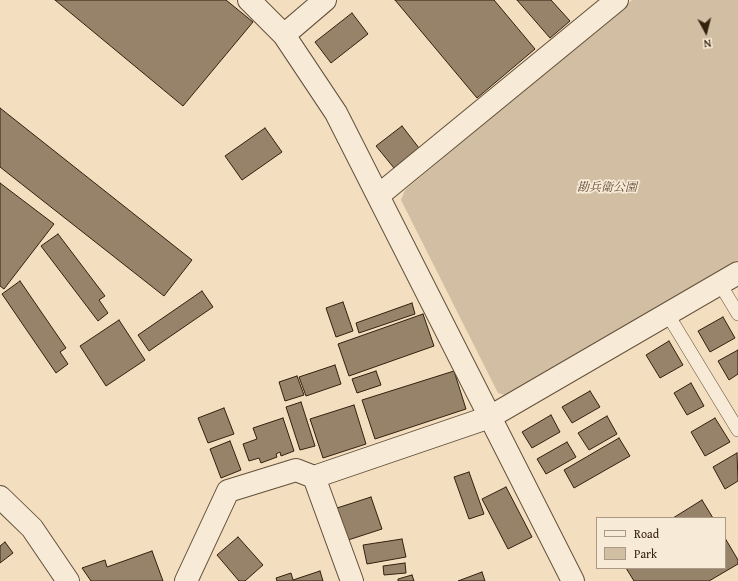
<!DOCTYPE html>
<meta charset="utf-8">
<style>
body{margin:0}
#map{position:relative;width:738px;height:581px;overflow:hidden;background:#f3dec0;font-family:"Gentium Book Plus",serif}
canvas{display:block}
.legend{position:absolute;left:596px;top:517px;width:130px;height:52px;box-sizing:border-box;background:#f7ead6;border:1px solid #a99986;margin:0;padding:5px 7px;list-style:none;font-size:12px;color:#33200d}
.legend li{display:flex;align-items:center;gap:8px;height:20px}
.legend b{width:20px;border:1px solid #a99986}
.north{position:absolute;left:686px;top:12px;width:40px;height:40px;-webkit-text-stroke:3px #f7ead6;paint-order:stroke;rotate:173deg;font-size:11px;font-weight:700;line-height:16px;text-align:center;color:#33200d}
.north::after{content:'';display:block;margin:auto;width:14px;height:18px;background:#33200d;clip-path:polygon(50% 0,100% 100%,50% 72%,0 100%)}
</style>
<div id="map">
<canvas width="738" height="581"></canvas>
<ul class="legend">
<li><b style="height:5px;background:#f7ead6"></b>Road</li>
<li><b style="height:11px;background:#d2bea2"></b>Park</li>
</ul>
<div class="north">N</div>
</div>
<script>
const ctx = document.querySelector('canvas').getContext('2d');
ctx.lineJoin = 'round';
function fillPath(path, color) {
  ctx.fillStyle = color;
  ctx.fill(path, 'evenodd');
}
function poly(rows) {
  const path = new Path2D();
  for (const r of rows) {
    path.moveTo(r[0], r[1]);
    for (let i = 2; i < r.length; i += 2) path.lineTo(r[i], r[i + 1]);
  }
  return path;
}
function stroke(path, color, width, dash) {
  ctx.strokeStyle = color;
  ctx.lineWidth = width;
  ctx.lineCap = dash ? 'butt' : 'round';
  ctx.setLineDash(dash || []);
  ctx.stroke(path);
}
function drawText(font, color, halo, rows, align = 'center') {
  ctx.font = font + ' "Gentium Book Plus","Noto Serif JP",serif';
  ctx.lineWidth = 3.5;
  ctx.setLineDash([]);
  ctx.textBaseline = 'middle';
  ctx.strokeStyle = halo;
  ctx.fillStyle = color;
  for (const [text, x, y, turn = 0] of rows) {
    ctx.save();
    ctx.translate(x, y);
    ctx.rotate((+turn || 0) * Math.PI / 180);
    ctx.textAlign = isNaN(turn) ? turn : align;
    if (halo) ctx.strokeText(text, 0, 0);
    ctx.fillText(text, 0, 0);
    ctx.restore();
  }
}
const green = poly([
 [632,0,738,0,738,260,508,396,498,393,401,200,405,190]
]);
const building = poly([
 [55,0,226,0,253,22,183,106,55,0],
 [395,0,494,0,535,49,477,98,395,0],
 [517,0,551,0,570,21,550,38,517,0],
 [352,13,368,34,331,63,315,42,352,13],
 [0,108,192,260,164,296,0,167,0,108],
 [402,126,419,148,394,168,376,146,402,126],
 [265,128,282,152,242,180,225,156,265,128],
 [0,183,54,224,4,289,0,286,0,183],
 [58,234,105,296,99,300,108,313,98,321,41,246,58,234],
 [20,281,66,348,60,352,68,364,56,373,2,294,20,281],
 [202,291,213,307,149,351,138,335,202,291],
 [343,302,353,331,336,337,326,308,343,302],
 [412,303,415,314,359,333,356,323,412,303],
 [423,314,434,346,349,376,338,344,423,314],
 [723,317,735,338,710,352,698,331,723,317],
 [119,320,145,360,106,386,80,346,119,320],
 [669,341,683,365,660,378,646,355,669,341],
 [738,350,738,374,729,380,718,361,738,350],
 [335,365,341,384,306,396,299,377,335,365],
 [376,371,381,385,357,393,352,379,376,371],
 [454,371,466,409,375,439,362,400,454,371],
 [297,376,304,395,285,401,279,382,297,376],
 [691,383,704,406,687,415,674,393,691,383],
 [590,391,600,407,572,423,562,407,590,391],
 [301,402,315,446,300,450,286,407,301,402],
 [354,405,366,444,323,458,310,419,354,405],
 [224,408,234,434,208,443,198,418,224,408],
 [551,415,560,432,532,448,522,432,551,415],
 [607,416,617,434,589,450,578,433,607,416],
 [283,418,294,451,281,456,280,452,276,454,277,457,261,463,259,458,249,461,243,444,257,439,253,428,283,418],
 [715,418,730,442,705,456,691,432,715,418],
 [619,438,630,456,574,488,564,470,619,438],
 [230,441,241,470,221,478,210,449,230,441],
 [567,442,576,457,546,474,537,459,567,442],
 [737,453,738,481,725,489,713,467,737,453],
 [469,472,484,514,469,519,454,477,469,472],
 [506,487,532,537,508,549,482,499,506,487],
 [371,497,382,529,345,541,334,509,371,497],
 [702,500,713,518,673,518,702,500],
 [238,537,263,565,245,581,239,581,217,555,238,537],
 [725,538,738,560,738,564,709,581,634,581,626,568,725,568,725,538],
 [402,539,406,557,367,564,363,545,402,539],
 [5,542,13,553,0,563,0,546,5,542],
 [152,551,163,581,91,581,82,568,105,560,107,567,152,551],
 [405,563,406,573,384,575,383,566,405,563],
 [320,571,323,581,277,581,276,578,291,573,293,580,320,571],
 [482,572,485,581,458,581,482,572],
 [412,575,414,581,398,581,398,579,412,575]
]);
const service = poly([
 [720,284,738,314],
 [668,315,738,430]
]);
const minor = poly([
 [249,0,284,35,336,113,573,581],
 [284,35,325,0],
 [379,195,617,0],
 [314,477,352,581],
 [0,497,32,528,68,581],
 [186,581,228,491,296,470,314,477,490,417,738,273]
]);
const parkNames = [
 ["勘兵衛公園",607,188]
];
fillPath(green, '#d2bea2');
fillPath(building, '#97836a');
stroke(building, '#33200d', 1);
stroke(service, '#63503a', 14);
stroke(minor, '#63503a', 24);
stroke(service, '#f7ead6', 13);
stroke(minor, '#f7ead6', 22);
drawText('italic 12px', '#634f3a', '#f7ead6', parkNames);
</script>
